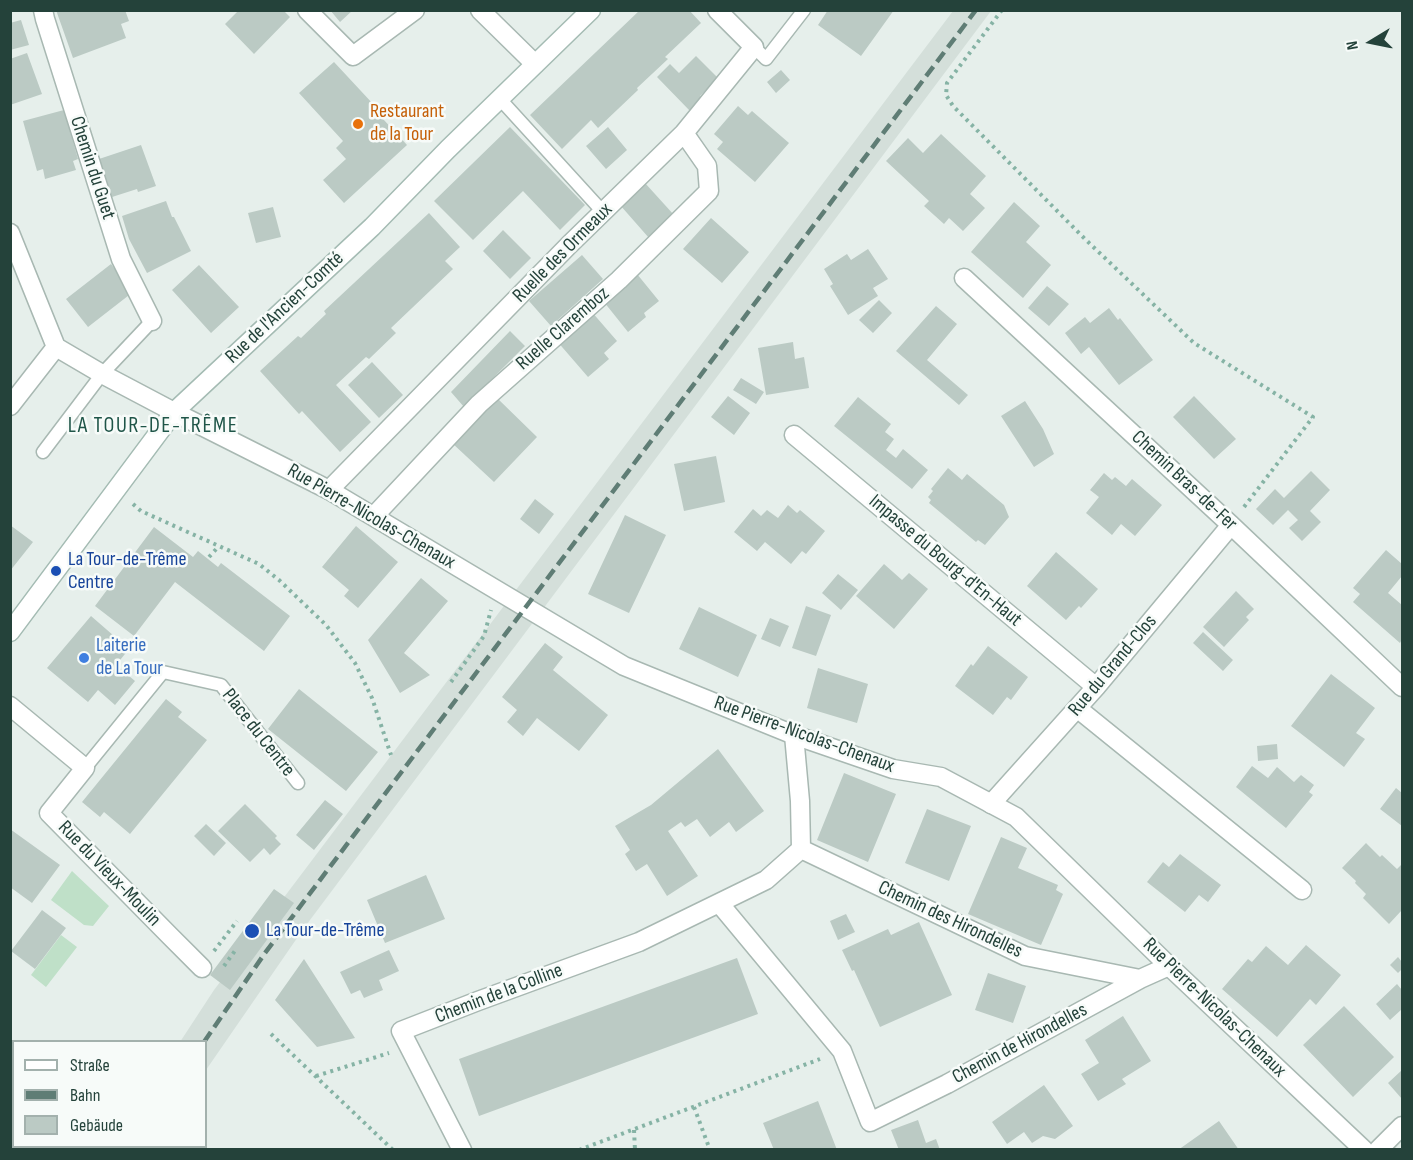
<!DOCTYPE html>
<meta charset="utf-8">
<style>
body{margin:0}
#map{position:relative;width:1413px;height:1160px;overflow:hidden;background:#e6efeb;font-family:"Sofia Sans Condensed",sans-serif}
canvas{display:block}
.frame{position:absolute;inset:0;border:12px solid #24423a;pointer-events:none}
.legend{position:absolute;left:12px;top:1040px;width:195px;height:108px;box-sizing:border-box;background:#f7fbf9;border:2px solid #a3b1ad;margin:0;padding:8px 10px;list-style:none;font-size:18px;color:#24423a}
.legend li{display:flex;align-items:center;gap:12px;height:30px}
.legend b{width:30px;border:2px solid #a3b1ad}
.north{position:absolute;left:1341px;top:12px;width:60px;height:60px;-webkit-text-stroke:4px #f7fbf9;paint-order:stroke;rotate:260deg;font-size:16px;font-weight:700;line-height:24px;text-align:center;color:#24423a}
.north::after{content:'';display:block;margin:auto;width:21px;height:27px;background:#24423a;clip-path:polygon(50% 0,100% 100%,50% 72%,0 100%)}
</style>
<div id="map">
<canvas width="1413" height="1160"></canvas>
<div class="frame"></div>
<ul class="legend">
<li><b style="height:8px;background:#fff"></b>Straße</li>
<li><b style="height:8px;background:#5f7d75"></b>Bahn</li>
<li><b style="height:16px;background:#bbcac4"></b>Gebäude</li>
</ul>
<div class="north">N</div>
</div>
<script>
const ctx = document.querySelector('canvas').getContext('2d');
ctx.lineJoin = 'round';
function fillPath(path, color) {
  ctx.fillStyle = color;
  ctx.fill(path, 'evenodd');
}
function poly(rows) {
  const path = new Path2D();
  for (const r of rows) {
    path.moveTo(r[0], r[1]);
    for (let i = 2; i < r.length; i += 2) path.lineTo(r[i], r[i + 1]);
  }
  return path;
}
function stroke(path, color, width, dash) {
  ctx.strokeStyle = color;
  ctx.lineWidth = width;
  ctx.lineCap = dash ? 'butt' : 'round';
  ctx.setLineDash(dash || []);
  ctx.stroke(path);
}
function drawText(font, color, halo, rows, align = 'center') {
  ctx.font = font + ' "Sofia Sans Condensed",sans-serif';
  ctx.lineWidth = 5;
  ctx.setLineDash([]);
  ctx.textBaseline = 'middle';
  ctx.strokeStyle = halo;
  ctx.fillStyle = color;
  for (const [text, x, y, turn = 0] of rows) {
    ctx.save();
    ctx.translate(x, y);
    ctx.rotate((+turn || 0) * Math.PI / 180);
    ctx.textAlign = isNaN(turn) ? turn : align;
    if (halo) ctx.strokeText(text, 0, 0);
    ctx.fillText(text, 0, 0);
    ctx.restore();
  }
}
const built = poly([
 [953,11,991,11,304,928,206,1070,206,1042,180,1042,214,990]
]);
const green = poly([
 [72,871,109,906,93,926,84,925,51,900],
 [61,935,77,947,46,987,31,975]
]);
const building = poly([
 [56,10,125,10,129,21,121,24,126,38,73,58],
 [239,10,283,10,290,17,254,54,225,24],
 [330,10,353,10,340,22],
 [640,10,689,10,701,23,665,57,668,59,637,88,638,90,598,128,591,120,562,149,530,115],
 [828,10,894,10,861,56,818,25],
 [21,20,29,45,10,50,10,23],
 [27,53,42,94,10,105,10,59],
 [696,56,718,78,700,96,703,98,690,111,657,77,670,64,679,73],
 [334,62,374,105,372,107,407,145,344,203,323,180,346,159,336,148,343,141,299,93],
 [781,70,790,80,776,93,767,82],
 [738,106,748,115,752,111,789,143,755,182,717,149,723,142,714,134],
 [64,110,78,159,73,161,76,170,45,179,43,169,37,171,23,121],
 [510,127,585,205,560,230,523,191,473,240,434,201],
 [608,127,627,150,606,169,586,146],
 [941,134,986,176,970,194,985,208,963,231,949,218,944,224,924,206,929,201,886,161,908,138,923,153],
 [141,145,156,186,138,192,137,189,112,197,99,159],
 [645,183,674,215,649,238,620,205],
 [166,201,172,217,174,217,191,251,147,273,129,239,122,216],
 [1014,202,1040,226,1026,242,1051,265,1023,298,971,252],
 [273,207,281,237,256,243,248,213],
 [429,213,460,247,445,261,453,269,391,328,396,333,369,359,366,357,336,385,371,422,340,452,302,411,299,414,260,371,298,336,301,338,326,314,324,311],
 [711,218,749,252,722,283,683,249],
 [503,230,531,258,510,279,483,251],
 [868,249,888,279,873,288,878,296,848,315,830,286,833,284,824,269,847,254,851,260],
 [582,255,603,279,551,326,529,301],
 [111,264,133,292,88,327,66,299],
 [199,265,239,307,211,333,172,290],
 [637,274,659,301,644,313,646,317,628,332,604,302],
 [1047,286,1069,304,1049,326,1028,308],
 [879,300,892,313,873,333,859,320],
 [936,306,957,324,927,360,968,395,959,405,896,351],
 [1109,308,1118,320,1120,318,1153,360,1119,385,1089,347,1081,354,1065,333,1085,317,1090,323],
 [591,311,617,341,604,353,609,359,588,377,556,340],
 [510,331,525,346,464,407,451,392],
 [793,342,795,359,804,357,809,388,766,395,758,348],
 [372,362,403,395,379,418,348,385],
 [741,378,764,392,756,404,733,390],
 [728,396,750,413,734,435,711,417],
 [1194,396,1236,439,1214,459,1173,417],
 [496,397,537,437,494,482,452,443],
 [858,397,891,424,885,432,894,439,886,450,896,458,903,449,928,470,912,489,834,426],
 [1025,401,1043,429,1054,454,1034,467,1001,416],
 [716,456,725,502,684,511,674,464],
 [948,468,962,480,967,474,1004,505,1009,517,985,545,978,540,976,542,929,503,931,500,928,497,933,491,931,489],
 [1311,471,1330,490,1310,511,1321,522,1302,541,1289,528,1298,520,1288,510,1273,525,1256,509,1275,489,1284,498],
 [1104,473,1112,480,1115,477,1126,486,1132,479,1162,505,1135,536,1121,524,1112,535,1086,513,1099,497,1090,490],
 [535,499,554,514,539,534,520,519],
 [788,505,797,513,800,510,825,531,806,554,802,551,791,564,765,542,757,551,734,532,753,509,761,516,767,510,778,518],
 [625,515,666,535,629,613,588,594],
 [10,525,33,542,10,571],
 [356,526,398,562,358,608,344,596,349,590,322,567],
 [154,527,193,557,198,551,218,567,221,563,290,616,264,651,175,582,134,636,95,606],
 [1386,550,1402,564,1402,576,1388,593,1402,605,1402,639,1400,643,1353,602,1360,594,1353,588],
 [1056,552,1098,589,1081,608,1079,606,1066,620,1027,586],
 [884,564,902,580,909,573,928,589,894,629,856,596],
 [838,574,858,590,841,610,822,593],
 [421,578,448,601,404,653,430,675,400,693,368,640],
 [1236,591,1254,609,1246,617,1249,620,1224,647,1203,627],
 [806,606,831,615,816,656,792,648],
 [699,607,757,635,738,677,679,649],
 [91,616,129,649,116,665,135,681,115,705,98,690,88,702,47,668],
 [770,618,789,626,780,647,761,639],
 [1203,632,1233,660,1223,671,1193,643],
 [545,643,563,657,553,670,608,715,579,751,537,718,523,736,507,722,517,710,502,697],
 [988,646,1028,677,1011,700,1007,697,993,715,955,686,971,664,973,666],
 [818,668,868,684,857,723,807,708],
 [1331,674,1375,708,1356,733,1365,739,1344,767,1291,726],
 [299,689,378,752,346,791,268,729],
 [166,699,182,712,178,717,207,740,130,834,104,812,100,817,82,802],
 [1277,744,1278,759,1258,761,1257,746],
 [718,749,764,811,736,832,729,822,710,837,697,819,685,827,681,822,668,831,698,876,667,896,647,864,636,871,625,854,630,850,615,826,651,805],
 [1252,766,1268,778,1277,767,1294,782,1301,775,1314,785,1309,792,1313,795,1286,828,1236,787],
 [844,773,896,794,868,862,817,840],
 [1396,788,1402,793,1402,826,1380,809],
 [325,800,343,814,314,850,296,835],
 [245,804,277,836,275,838,281,844,270,855,264,848,250,862,218,831],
 [927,809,971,826,949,881,905,863],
 [206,824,226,843,214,856,194,836],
 [10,829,60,865,32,903,10,887],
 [1001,837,1027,848,1018,868,1058,885,1056,890,1063,894,1041,945,968,914],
 [1366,843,1380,857,1382,855,1397,869,1402,864,1402,910,1389,924,1363,898,1366,894,1355,883,1356,881,1342,868],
 [1180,854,1221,885,1208,902,1199,895,1185,912,1147,882,1163,862,1169,867],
 [426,875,445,919,385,943,367,900],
 [274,889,294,903,230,990,210,975],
 [42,910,66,928,35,969,11,951],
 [846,914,855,932,838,940,830,921],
 [919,922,952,995,880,1027,854,970,852,971,842,950,888,929,891,935],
 [1306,945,1341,975,1316,1005,1310,999,1277,1037,1222,989,1248,959,1252,962,1266,946,1288,965],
 [389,950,399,971,379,980,383,990,364,998,360,990,351,994,340,972],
 [1398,957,1402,962,1402,969,1398,973,1390,965],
 [737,958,758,1014,479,1116,459,1059],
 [304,959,355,1038,317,1047,275,1000],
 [988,973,1026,986,1013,1023,975,1010],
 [1397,984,1402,990,1402,1009,1390,1020,1376,1004],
 [1344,1006,1394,1057,1353,1097,1303,1045],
 [1123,1016,1151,1061,1122,1079,1126,1084,1098,1101,1081,1074,1099,1063,1085,1040],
 [1402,1070,1402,1099,1388,1083],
 [1044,1085,1073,1126,1055,1139,1043,1136,1032,1143,1024,1132,1007,1144,992,1122],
 [818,1101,837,1150,774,1150,763,1123],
 [918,1120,926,1143,936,1139,940,1150,899,1150,891,1130],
 [1219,1121,1239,1150,1178,1150]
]);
const path = poly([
 [1002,10,947,83,946,95,953,106,1085,239,1194,343,1313,417,1244,507],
 [133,504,141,511,259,564,279,580,326,625,355,663,372,698,391,755],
 [209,557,219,546],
 [451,682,484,636,491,610],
 [214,951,237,921],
 [224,966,237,948],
 [271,1034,393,1150],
 [316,1076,389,1053],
 [694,1107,710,1150],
 [634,1130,635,1150],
 [579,1150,820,1059]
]);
const service = poly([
 [754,47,766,59,804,10],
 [500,99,603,212],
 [43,452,102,374,152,321],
 [85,768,163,672,221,685,298,783]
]);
const minor = poly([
 [43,10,45,19,121,259,152,321],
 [307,10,353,56,415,10],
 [480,10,535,64],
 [10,233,56,347],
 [964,278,1231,525,1402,687],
 [10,406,56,347,102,374,174,412],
 [794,435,1096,687],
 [329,490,569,245,684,133,754,47,717,10],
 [374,516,479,404,619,280,709,191,707,166,684,133],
 [10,706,85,768,49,813,170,936,202,968],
 [1077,708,1302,890],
 [991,804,1096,687,1231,525],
 [801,849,1025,956,1140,979],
 [719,903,842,1051,870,1122,947,1084,1140,979,1169,966],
 [462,1150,401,1031,478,1001,639,942,766,880,801,849,800,801,794,735],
 [1378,1150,1402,1126]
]);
const tertiary = poly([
 [174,412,329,490,624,666,794,735,893,769,941,777,1016,817,1169,966,1364,1150]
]);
const secondary = poly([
 [10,632,174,412,372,227,448,149,591,10]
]);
const rail = poly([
 [204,1042,265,953,976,10],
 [135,1150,137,1146]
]);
const markers = [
 [358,124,6,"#e8710a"],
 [56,571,6,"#1a4fb4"],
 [84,658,6,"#3f7fe0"],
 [252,931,8,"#1a4fb4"]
];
const foodNames = [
 ["Restaurant",370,112],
 ["de la Tour",370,135]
];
const streetNames = [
 ["Chemin du Guet",92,168,72],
 ["Ruelle des Ormeaux",563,253,-45],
 ["Rue de l'Ancien-Comté",285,308,-43],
 ["Ruelle Claremboz",563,329,-41],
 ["Chemin Bras-de-Fer",1184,481,43],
 ["Rue Pierre-Nicolas-Chenaux",371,517,30],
 ["Impasse du Bourg-d'En-Haut",945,561,40],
 ["Rue du Grand-Clos",1113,666,-50],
 ["Place du Centre",258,733,52],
 ["Rue Pierre-Nicolas-Chenaux",804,735,20],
 ["Rue du Vieux-Moulin",109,874,46],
 ["Chemin des Hirondelles",950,920,25],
 ["Chemin de la Colline",499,994,-21],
 ["Rue Pierre-Nicolas-Chenaux",1214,1008,44],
 ["Chemin de Hirondelles",1020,1044,-28]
];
const transitNames = [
 ["La Tour-de-Trême",68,560],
 ["Centre",68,583],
 ["La Tour-de-Trême",266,931]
];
const shopNames = [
 ["Laiterie",96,646],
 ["de La Tour",96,669]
];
const quarterNames = [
 ["LA TOUR-DE-TRÊME",153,426]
];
fillPath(built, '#d4dfda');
fillPath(green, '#bfe0c8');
fillPath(building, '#bbcac4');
stroke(service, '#a8b8b2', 15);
stroke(minor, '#a8b8b2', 21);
stroke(tertiary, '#a8b8b2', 21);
stroke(secondary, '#a4bbb3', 21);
stroke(path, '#86b3a5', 4, [3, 4.5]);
stroke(service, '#fff', 12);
stroke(minor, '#fff', 18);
stroke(tertiary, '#fff', 18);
stroke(secondary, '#fff', 18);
stroke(rail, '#5f7d75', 4.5, [12, 6]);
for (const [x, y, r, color] of markers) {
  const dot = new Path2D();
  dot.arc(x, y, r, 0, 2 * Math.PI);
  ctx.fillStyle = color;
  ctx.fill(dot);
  stroke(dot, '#f7fbf9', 2);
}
drawText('20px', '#c56008', '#f7fbf9', foodNames, 'left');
drawText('20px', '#24423a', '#f7fbf9', streetNames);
drawText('20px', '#164399', '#f7fbf9', transitNames, 'left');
drawText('20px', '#366cbe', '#f7fbf9', shopNames, 'left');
ctx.letterSpacing = '1.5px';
drawText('22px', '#1f5548', '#f7fbf9', quarterNames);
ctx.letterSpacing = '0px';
</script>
